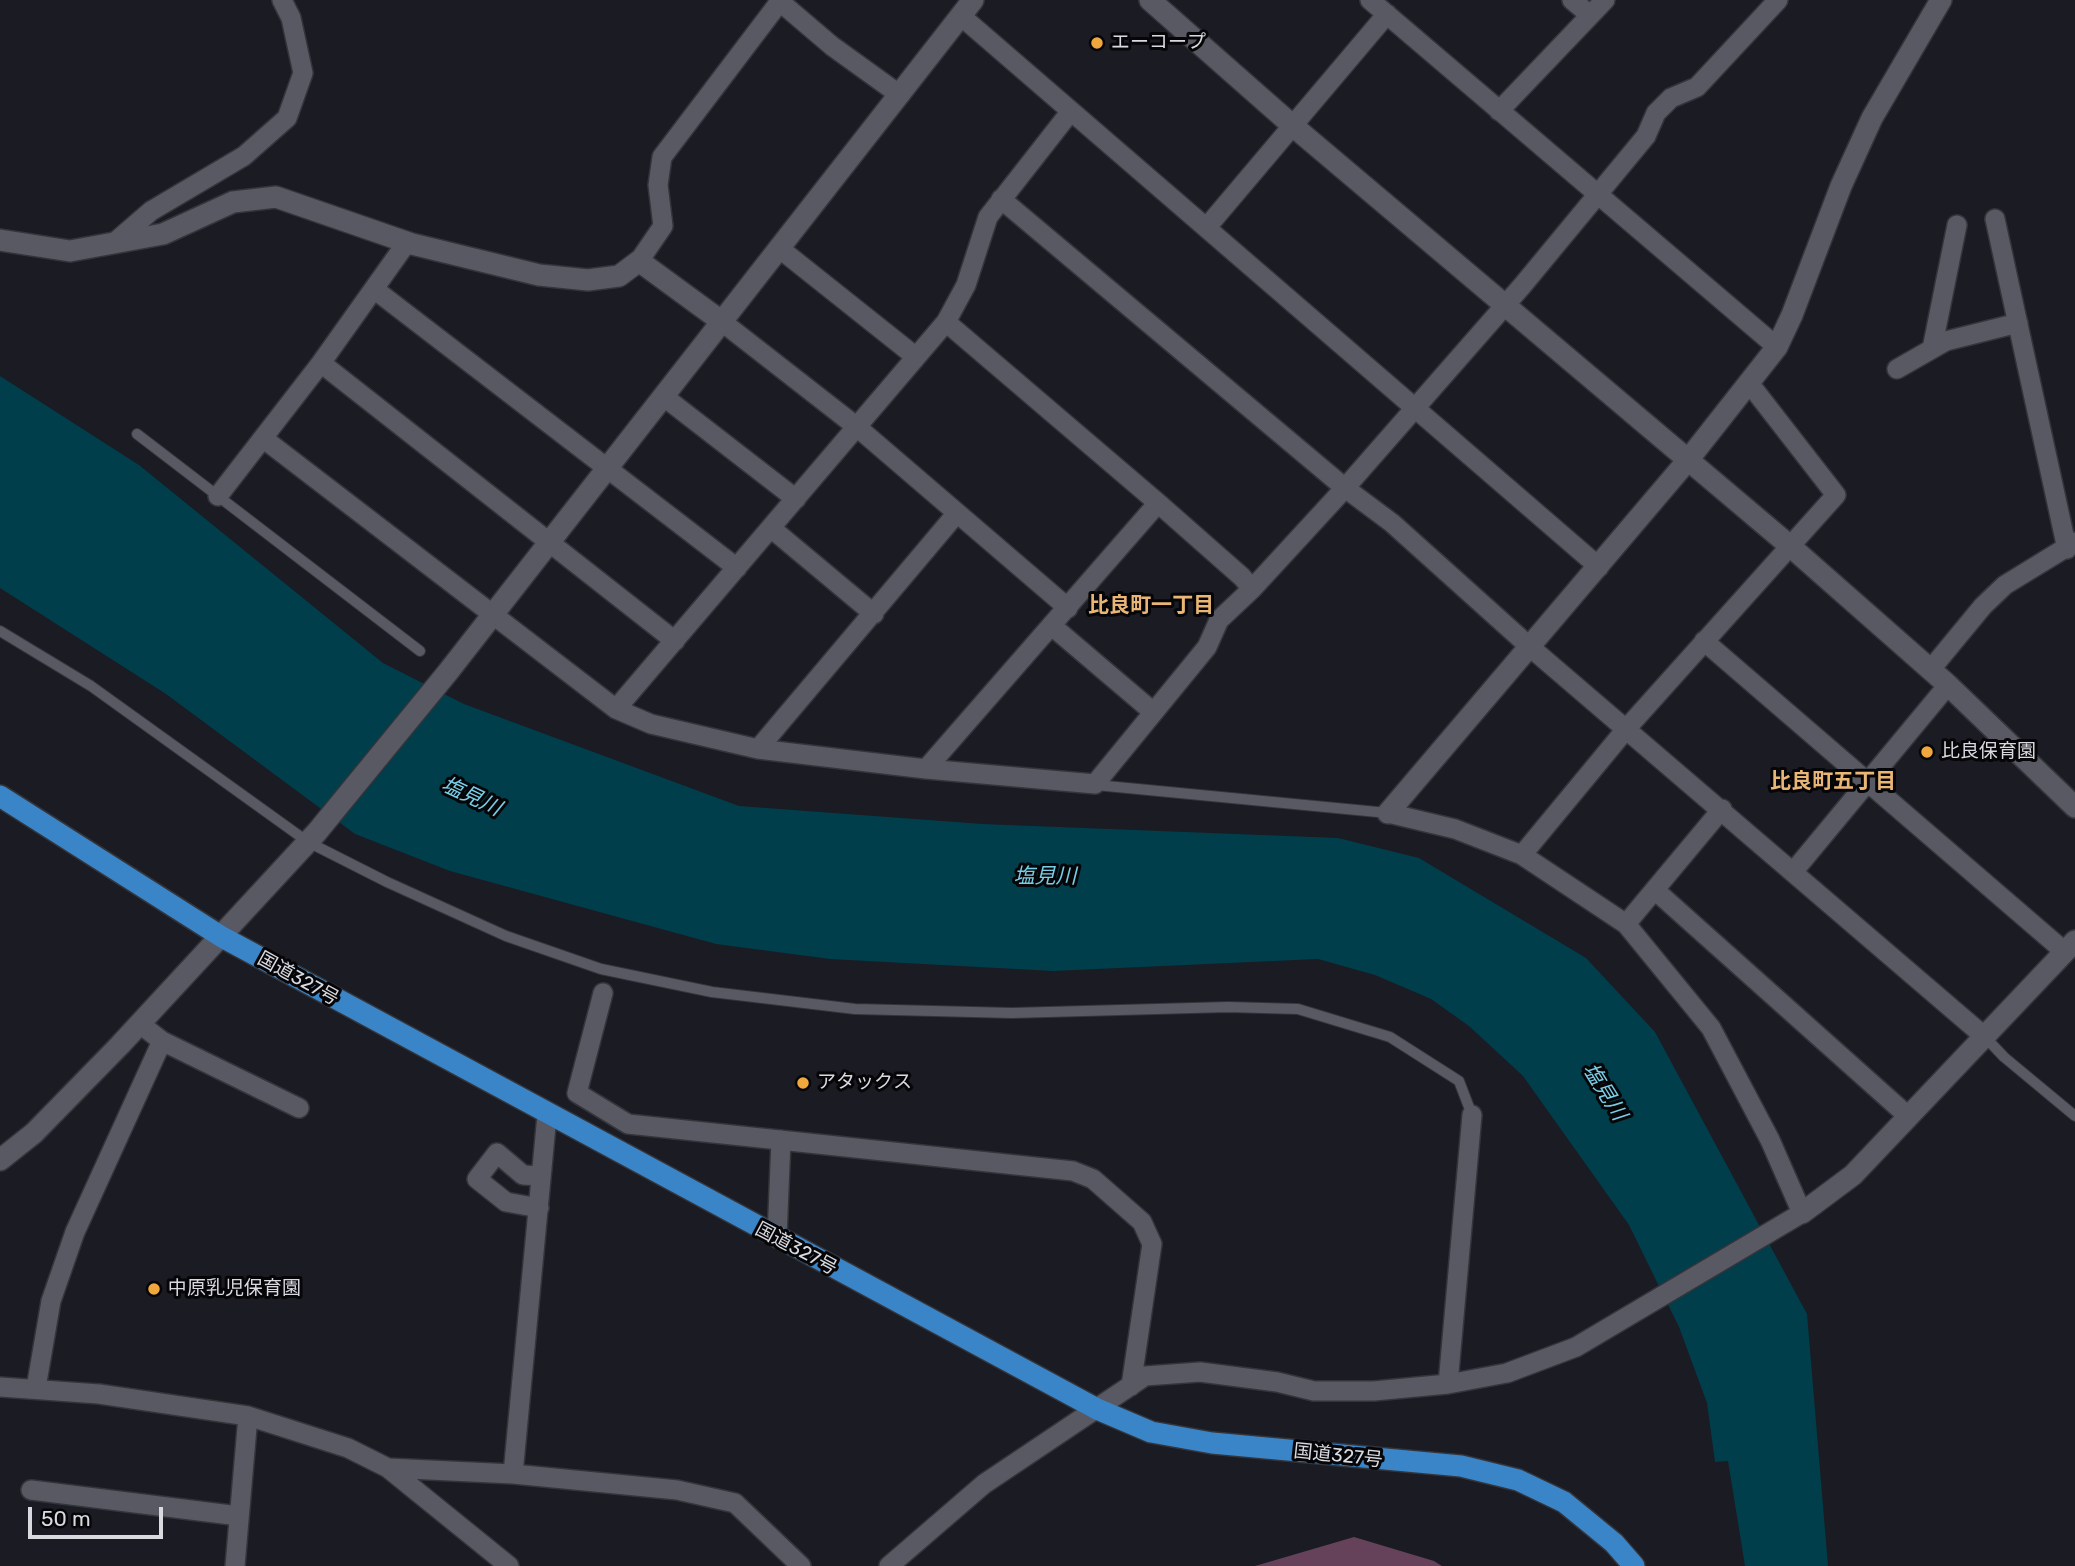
<!DOCTYPE html>
<meta charset="utf-8">
<style>
body{margin:0}
#map{position:relative;width:2075px;height:1566px;overflow:hidden;background:#1a1b23;font-family:Rubik,sans-serif}
canvas{display:block}
.scale{position:absolute;left:28px;top:1507px;width:135px;height:32px;box-sizing:border-box;border:4px solid #d9dadf;border-top:0;padding-left:9px;font-size:21px;line-height:24px;white-space:nowrap;color:#d9dadf;-webkit-text-stroke:5px #060609;paint-order:stroke}
</style>
<div id="map">
<canvas width="2075" height="1566"></canvas>
<div class="scale">50 m</div>
</div>
<script>
const ctx = document.querySelector('canvas').getContext('2d');
ctx.lineJoin = 'round';
function fillPath(path, color) {
  ctx.fillStyle = color;
  ctx.fill(path, 'evenodd');
}
function poly(rows) {
  const path = new Path2D();
  for (const r of rows) {
    path.moveTo(r[0], r[1]);
    for (let i = 2; i < r.length; i += 2) path.lineTo(r[i], r[i + 1]);
  }
  return path;
}
function stroke(path, color, width, dash) {
  ctx.strokeStyle = color;
  ctx.lineWidth = width;
  ctx.lineCap = dash ? 'butt' : 'round';
  ctx.setLineDash(dash || []);
  ctx.stroke(path);
}
function drawText(font, color, halo, rows, align = 'center') {
  ctx.font = font + ' Rubik,"Noto Sans JP",sans-serif';
  ctx.lineWidth = 6;
  ctx.setLineDash([]);
  ctx.textBaseline = 'middle';
  ctx.strokeStyle = halo;
  ctx.fillStyle = color;
  for (const [text, x, y, turn = 0] of rows) {
    ctx.save();
    ctx.translate(x, y);
    ctx.rotate((+turn || 0) * Math.PI / 180);
    ctx.textAlign = isNaN(turn) ? turn : align;
    if (halo) ctx.strokeText(text, 0, 0);
    ctx.fillText(text, 0, 0);
    ctx.restore();
  }
}
const forest = poly([
 [1354,1537,1434,1561,1442,1566,1255,1566]
]);
const water = poly([
 [0,376,139,465,383,663,464,704,739,806,982,824,1338,838,1419,858,1586,958,1655,1032,1807,1314,1828,1566,1745,1566,1728,1461,1715,1462,1707,1403,1679,1327,1629,1225,1523,1076,1469,1026,1431,999,1375,975,1318,959,1053,971,830,959,716,944,450,871,355,834,166,694,0,588]
]);
const service = poly([
 [137,434,420,651],
 [0,631,91,686,308,842,387,882,506,936,601,969,712,992,855,1009,1012,1013,1228,1007,1298,1009,1390,1037,1459,1081,1472,1115],
 [1096,785,1388,813],
 [1985,1037,2004,1057,2075,1116]
]);
const minor = poly([
 [778,0,832,46,900,95],
 [1370,0,1777,347],
 [1572,0,1590,15],
 [961,16,1599,567],
 [1499,111,1605,0],
 [1001,199,1345,488,1392,523,1530,647,1985,1037],
 [1995,219,2067,549],
 [1207,227,1387,14],
 [114,243,151,211,244,156,287,118,303,73,291,18,282,0],
 [779,248,916,357],
 [639,261,663,226,658,185,662,157,781,0],
 [374,289,737,568],
 [721,321,857,427,1068,608],
 [946,322,1158,503,1242,577,1252,589],
 [1932,349,1957,225],
 [321,363,675,641],
 [1897,369,1946,341,2018,323],
 [663,396,796,499],
 [264,439,616,709,651,724,758,749,926,769,1095,784,1207,647,1219,620,1252,589,1345,488,1522,286,1646,136,1656,113,1671,98,1697,87,1778,0],
 [218,496,321,363,405,245,404,241],
 [771,528,874,614],
 [1052,626,1152,711],
 [1704,641,2065,952],
 [1931,669,1983,606,2005,585,2075,542],
 [616,709,946,322,966,285,988,217,1071,111],
 [758,749,957,513],
 [926,769,1158,503],
 [1522,855,1627,728,1836,495,1749,383],
 [1793,872,1948,685],
 [1656,891,1909,1117],
 [1626,924,1722,809],
 [603,993,577,1093,628,1124,1073,1171,1093,1179,1142,1222,1152,1244,1131,1386],
 [162,1041,299,1108],
 [539,1208,506,1202,477,1179,497,1153,523,1175,541,1176],
 [777,1238,781,1140],
 [1448,1384,1472,1115],
 [0,1387,99,1394,248,1416,348,1448,388,1468,509,1566],
 [36,1388,51,1301,75,1232,162,1041,140,1024],
 [388,1468,513,1474,677,1490,735,1503,801,1566],
 [513,1474,547,1115],
 [31,1490,239,1516],
 [235,1566,248,1416],
 [889,1566,984,1484,1145,1376,1200,1372,1277,1382,1314,1391,1374,1391,1448,1384,1507,1373,1576,1347,1802,1213,1770,1140,1711,1028,1626,924,1522,855,1455,829,1388,813]
]);
const tertiary = poly([
 [1150,0,1293,126,1790,546,1948,685,2075,807],
 [0,240,70,251,163,234,233,202,276,197,412,244,539,275,588,280,619,276,639,261,721,321],
 [1388,813,1688,460,1777,347,1792,315,1841,186,1872,118,1941,0],
 [0,1160,34,1133,120,1045,317,832,448,672,973,0],
 [1802,1213,1853,1175,2075,941]
]);
const trunk = poly([
 [0,796,222,937,1097,1409,1151,1432,1212,1443,1461,1466,1518,1480,1564,1502,1614,1543,1634,1566]
]);
const markers = [
 [1097,43,7,"#efa73e"],
 [1927,752,7,"#efa73e"],
 [803,1083,7,"#efa73e"],
 [154,1289,7,"#efa73e"]
];
const poiNames = [
 ["エーコープ",1111,43],
 ["比良保育園",1941,752],
 ["アタックス",817,1083],
 ["中原乳児保育園",168,1289]
];
const streetNames = [
 ["国道327号",298,979,29],
 ["国道327号",796,1249,28],
 ["国道327号",1338,1456,6]
];
const neighbourhoodNames = [
 ["比良町一丁目",1151,606],
 ["比良町五丁目",1833,782]
];
const waterNames = [
 ["塩見川",471,797,25],
 ["塩見川",1045,877],
 ["塩見川",1604,1092,58]
];
fillPath(forest, '#654259');
fillPath(water, '#013e4b');
stroke(service, '#34353a', 12);
stroke(minor, '#34353a', 22);
stroke(tertiary, '#34353a', 24);
stroke(trunk, '#34353a', 24);
stroke(service, '#585963', 10);
stroke(minor, '#585963', 19);
stroke(tertiary, '#585963', 21);
stroke(trunk, '#3a85c8', 21);
for (const [x, y, r, color] of markers) {
  const dot = new Path2D();
  dot.arc(x, y, r, 0, 2 * Math.PI);
  ctx.fillStyle = color;
  ctx.fill(dot);
  stroke(dot, '#060609', 2.5);
}
drawText('19px', '#d9dadf', '#060609', poiNames, 'left');
drawText('19px', '#d9dadf', '#060609', streetNames);
drawText('bold 21px', '#e9b676', '#060609', neighbourhoodNames);
drawText('italic 21px', '#79cee7', '#060609', waterNames);
</script>
